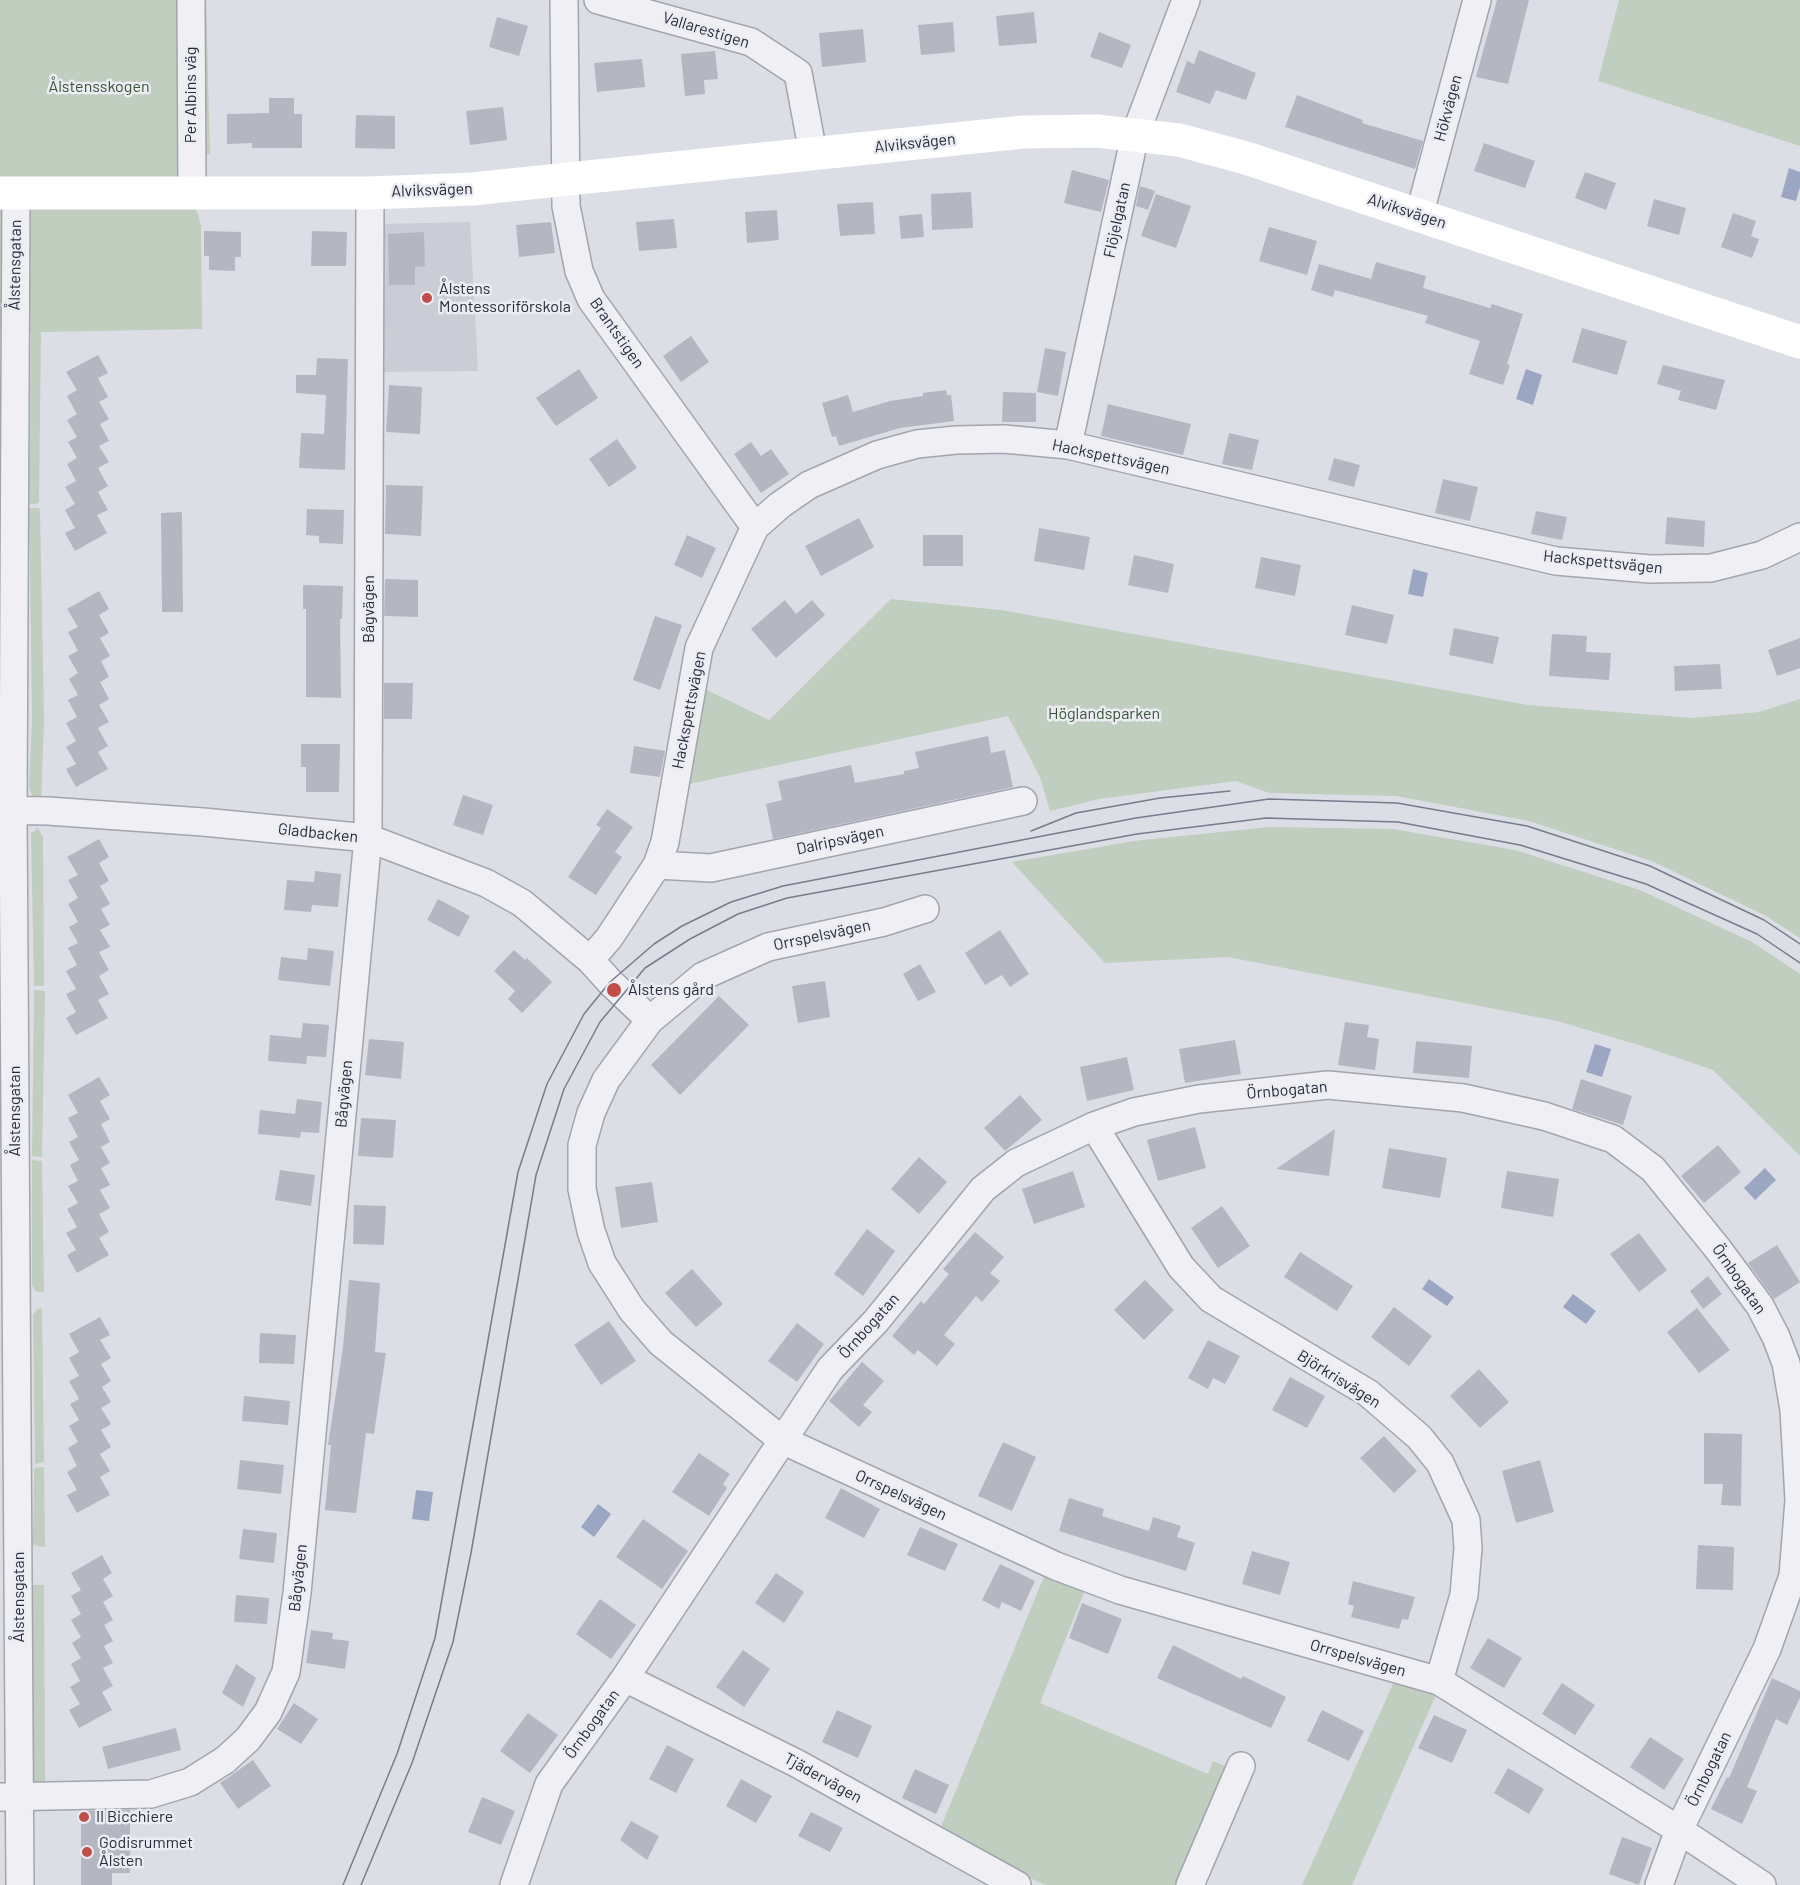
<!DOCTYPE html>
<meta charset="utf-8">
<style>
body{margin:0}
canvas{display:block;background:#dcdee5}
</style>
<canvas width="1800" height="1885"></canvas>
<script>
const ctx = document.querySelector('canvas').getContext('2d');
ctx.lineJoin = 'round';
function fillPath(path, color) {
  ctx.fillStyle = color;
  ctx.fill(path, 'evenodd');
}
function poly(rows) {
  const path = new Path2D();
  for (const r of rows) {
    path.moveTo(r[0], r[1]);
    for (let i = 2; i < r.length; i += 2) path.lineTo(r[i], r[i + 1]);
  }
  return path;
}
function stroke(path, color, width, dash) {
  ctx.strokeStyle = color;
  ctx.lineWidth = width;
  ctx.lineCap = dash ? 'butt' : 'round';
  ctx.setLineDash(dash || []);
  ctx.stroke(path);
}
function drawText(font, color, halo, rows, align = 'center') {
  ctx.font = font + ' Barlow,sans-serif';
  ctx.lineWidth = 5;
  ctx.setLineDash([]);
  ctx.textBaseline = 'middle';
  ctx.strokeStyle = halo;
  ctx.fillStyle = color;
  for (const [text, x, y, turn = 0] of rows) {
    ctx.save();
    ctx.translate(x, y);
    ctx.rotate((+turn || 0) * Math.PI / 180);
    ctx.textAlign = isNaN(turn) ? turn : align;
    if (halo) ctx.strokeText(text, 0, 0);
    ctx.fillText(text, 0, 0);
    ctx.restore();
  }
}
const built = poly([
 [470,222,478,371,380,372,379,224]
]);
const green = poly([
 [0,0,206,0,210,154,178,153,201,225,202,329,41,332,39,502,36,504,30,504,29,500,31,333,0,333],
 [1619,0,1800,0,1800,146,1598,81],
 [29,508,39,508,40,511,44,719,41,804,34,801,29,787,32,718],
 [891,599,1001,610,1528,705,1692,718,1759,712,1800,699,1800,938,1766,916,1654,862,1529,821,1396,796,1269,793,1236,781,1099,799,1050,811,1040,777,1008,716,689,784,705,689,769,720],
 [1269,827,1393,829,1515,850,1640,890,1752,942,1800,974,1800,1156,1713,1070,1642,1046,1557,1021,1228,957,1105,963,1012,862,1134,841],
 [38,828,43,837,44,986,34,986,31,833],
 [34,990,45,991,42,1157,32,1156],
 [32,1160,42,1161,44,1291,41,1292,35,1291,32,1285],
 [42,1308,44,1462,35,1464,33,1315,37,1309],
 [44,1467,45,1546,43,1547,33,1545,34,1468],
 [1045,1574,1085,1590,1040,1703,1208,1774,1213,1761,1242,1773,1191,1885,1045,1885,938,1834],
 [33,1585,44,1585,45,1788,36,1785,33,1778],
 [1394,1682,1436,1695,1352,1885,1302,1885]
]);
const water = poly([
 [1789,168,1800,172,1800,187,1796,201,1781,197],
 [1526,369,1542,375,1533,405,1516,399],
 [1413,569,1428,573,1423,597,1408,594],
 [1595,1044,1611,1049,1602,1077,1586,1072],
 [1765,1168,1776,1180,1755,1200,1744,1188],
 [1429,1279,1454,1297,1447,1306,1422,1289],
 [1573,1294,1596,1311,1586,1324,1563,1307],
 [416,1490,433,1492,429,1521,412,1519],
 [598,1504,611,1514,594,1537,581,1527]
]);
const building = poly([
 [1497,0,1529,0,1508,84,1476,77],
 [1034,12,1037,43,999,46,996,16],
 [497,17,528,26,519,56,489,47],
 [953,22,955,52,921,55,918,25],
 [863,29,866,62,822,67,819,33],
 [1099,32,1131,45,1122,68,1090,57],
 [1199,50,1256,73,1246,100,1216,90,1210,104,1176,92,1187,61,1194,64],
 [715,51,718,79,704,80,705,94,685,96,681,54],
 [642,59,645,87,597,92,594,63],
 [1297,95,1363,120,1362,123,1423,141,1415,169,1285,127],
 [269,98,294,98,294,114,302,114,302,148,252,148,252,143,227,144,227,114,269,113],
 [503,107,507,140,470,145,466,111],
 [356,115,395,116,395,149,355,148],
 [1484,143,1535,161,1525,188,1474,171],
 [1072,170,1109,180,1101,212,1064,203],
 [1585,172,1616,183,1606,210,1575,198],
 [1140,186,1155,191,1148,210,1136,206],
 [971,192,973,228,932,230,931,194],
 [1156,194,1191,206,1176,248,1141,236],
 [1654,199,1686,208,1679,235,1647,226],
 [873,202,875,234,840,236,837,204],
 [777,210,779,240,747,243,745,212],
 [1733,213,1756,221,1751,236,1759,239,1752,258,1721,247],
 [922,214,924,237,901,239,899,216],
 [674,219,677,248,639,251,636,222],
 [551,222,555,253,519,257,516,225],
 [1269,227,1317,241,1307,275,1259,261],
 [204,231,241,232,241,257,235,257,235,271,209,270,209,256,204,256],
 [312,231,347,232,346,266,311,266],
 [424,232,425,266,415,267,415,285,389,285,388,234],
 [1376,262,1426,276,1423,288,1490,308,1492,304,1523,314,1507,364,1510,365,1503,385,1469,374,1480,341,1425,323,1428,316,1335,290,1333,297,1311,290,1319,264,1371,279],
 [1582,328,1627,341,1617,375,1572,362],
 [691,336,709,362,681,382,663,356],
 [1045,348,1066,352,1058,396,1037,392],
 [98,355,108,373,98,378,108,397,99,402,109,419,100,424,109,441,99,446,109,462,98,468,108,486,98,492,108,510,97,515,107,533,75,551,65,533,75,528,65,510,75,504,65,487,76,481,67,464,77,458,68,442,77,437,67,420,77,414,67,396,77,390,66,372],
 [317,358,348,359,345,470,299,468,301,433,324,434,326,395,296,393,296,375,316,375],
 [1663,365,1725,380,1716,410,1678,400,1681,391,1657,384],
 [579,369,598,398,556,426,536,398],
 [389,385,422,387,420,434,386,432],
 [946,390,947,395,951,395,954,421,900,428,839,446,836,436,832,437,822,403,848,395,853,412,890,401,923,396,923,393],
 [1003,392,1036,393,1036,422,1002,422],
 [1108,404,1191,424,1183,455,1101,436],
 [1229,433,1259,440,1252,470,1222,464],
 [617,439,637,468,609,487,589,459],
 [751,442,761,456,771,449,789,474,761,493,734,454],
 [1334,458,1360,465,1354,487,1328,480],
 [1443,479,1478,487,1470,521,1435,513],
 [386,485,423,486,421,536,385,534],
 [307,509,344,510,343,544,319,543,319,536,306,535],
 [1536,511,1567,517,1562,540,1531,534],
 [182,512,183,612,162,612,161,513],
 [1667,517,1705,521,1704,547,1665,544],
 [859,518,874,547,821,576,805,546],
 [1039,528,1090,537,1084,570,1034,561],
 [687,535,716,548,702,578,674,565],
 [923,535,963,535,963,566,923,566],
 [1134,555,1174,564,1168,593,1128,585],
 [1261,557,1301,565,1295,596,1255,588],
 [385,579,418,580,418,617,384,616],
 [303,585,343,586,342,619,340,619,341,698,306,697,306,609,303,609],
 [99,591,109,609,99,615,109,633,100,638,110,656,101,661,109,677,100,682,109,699,99,705,109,722,98,728,108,746,98,752,108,769,76,787,66,769,76,764,66,747,76,741,66,723,77,717,68,700,78,695,69,679,78,673,68,656,78,651,68,632,78,627,67,609],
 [785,600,796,614,812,600,825,615,776,658,751,629],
 [1352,605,1394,615,1387,644,1345,635],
 [655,616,682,625,660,690,633,680],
 [1454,628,1499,637,1493,664,1449,655],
 [1552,634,1587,636,1586,652,1611,653,1609,680,1549,676],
 [1800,638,1800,668,1777,676,1768,650],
 [1720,664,1722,689,1675,691,1674,666],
 [384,683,413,683,412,719,384,719],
 [988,736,991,753,1005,750,1013,787,773,839,766,804,782,800,778,781,851,765,855,783,904,774,904,771,919,768,915,752],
 [301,744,340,744,339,792,306,792,306,767,301,767],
 [634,746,665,751,660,777,630,773],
 [463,795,493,805,483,835,453,825],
 [607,809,633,827,615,852,622,857,596,895,568,877,601,828,596,825],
 [99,839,109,857,99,863,109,881,100,886,110,904,101,909,110,925,100,930,110,947,99,952,109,970,99,976,109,994,98,1000,108,1018,76,1035,66,1018,76,1012,66,994,76,989,66,971,77,965,68,948,78,943,69,927,78,922,68,904,78,898,68,880,78,875,67,857],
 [315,871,341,874,338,907,312,905,311,912,284,910,287,880,314,882],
 [438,899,470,916,459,937,427,920],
 [1000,930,1029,974,1010,987,1002,975,985,985,965,953],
 [308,948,334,951,330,986,278,980,281,957,307,960],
 [514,950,525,960,527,958,552,982,522,1013,508,999,515,991,494,971],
 [920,964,936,992,918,1001,903,974],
 [825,981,830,1017,798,1023,792,986],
 [719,996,749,1025,680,1095,651,1065],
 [1345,1022,1369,1025,1367,1037,1379,1039,1375,1070,1338,1065],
 [303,1023,329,1025,326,1057,307,1056,306,1064,268,1061,270,1035,301,1038],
 [369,1039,404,1042,401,1079,365,1075],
 [1235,1040,1241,1074,1185,1083,1179,1049],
 [1416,1041,1472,1046,1469,1078,1413,1073],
 [1127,1057,1134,1090,1087,1101,1080,1067],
 [99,1077,110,1095,100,1101,110,1119,101,1124,110,1142,101,1147,110,1163,101,1168,110,1185,100,1190,110,1208,99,1214,109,1232,99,1238,109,1255,77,1273,67,1255,76,1250,66,1233,77,1227,67,1209,78,1203,68,1186,78,1181,70,1165,79,1160,69,1142,78,1137,68,1118,78,1113,68,1095],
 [1581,1079,1632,1096,1623,1125,1572,1109],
 [1020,1095,1042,1120,1005,1151,984,1128],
 [297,1099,322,1102,319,1133,301,1132,300,1138,258,1134,260,1110,295,1114],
 [361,1118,396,1120,393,1158,358,1156],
 [1195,1127,1206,1168,1158,1181,1147,1140],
 [1335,1129,1329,1176,1276,1169],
 [1718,1145,1741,1172,1704,1203,1681,1176],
 [1389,1148,1447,1158,1440,1198,1382,1188],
 [919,1157,947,1182,919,1214,891,1189],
 [280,1170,315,1175,311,1206,275,1200],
 [1073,1171,1085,1207,1034,1224,1022,1189],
 [1507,1171,1559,1179,1553,1217,1501,1208],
 [652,1182,658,1222,621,1228,615,1187],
 [354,1205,386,1206,384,1245,353,1244],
 [1222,1206,1250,1246,1218,1268,1191,1228],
 [867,1229,895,1251,863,1296,834,1274],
 [975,1232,1004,1257,990,1273,1000,1281,982,1302,976,1296,944,1335,955,1344,937,1366,918,1350,914,1355,892,1336,921,1301,924,1304,949,1274,943,1269],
 [1639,1233,1667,1270,1639,1292,1610,1254],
 [1777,1245,1800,1282,1774,1299,1748,1263],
 [1300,1252,1353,1286,1337,1311,1284,1277],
 [692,1269,723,1304,696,1327,665,1293],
 [1708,1276,1722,1294,1703,1309,1690,1291],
 [349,1280,380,1283,375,1352,386,1353,374,1434,366,1433,356,1513,325,1510,331,1445,328,1445,343,1347],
 [1145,1280,1174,1310,1144,1340,1114,1310],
 [1394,1307,1432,1336,1409,1366,1371,1337],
 [1697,1308,1730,1350,1699,1373,1667,1332],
 [100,1317,110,1335,100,1340,111,1358,101,1364,111,1381,102,1387,111,1402,101,1408,111,1424,101,1430,111,1447,100,1454,110,1471,100,1477,110,1495,77,1513,67,1495,77,1490,67,1472,77,1466,68,1448,78,1442,69,1426,79,1420,70,1404,79,1399,69,1381,79,1376,69,1358,79,1352,69,1334],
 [609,1321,636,1361,601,1385,574,1345],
 [797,1323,824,1344,797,1382,768,1361],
 [260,1333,296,1335,294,1364,259,1363],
 [1208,1340,1240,1356,1225,1384,1213,1378,1208,1389,1188,1378],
 [862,1362,884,1381,863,1405,872,1412,859,1427,829,1401],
 [1479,1369,1509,1402,1480,1428,1450,1396],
 [1290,1377,1325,1396,1307,1428,1272,1410],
 [244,1396,290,1401,288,1425,242,1421],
 [1704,1433,1742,1434,1741,1506,1721,1505,1723,1484,1704,1484],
 [1384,1436,1417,1471,1394,1493,1360,1458],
 [1003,1442,1036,1457,1012,1511,978,1496],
 [699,1453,730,1474,723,1484,727,1488,709,1516,672,1492],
 [240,1460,284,1465,281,1494,237,1489],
 [1540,1460,1554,1512,1516,1523,1502,1471],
 [841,1488,880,1509,864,1538,825,1518],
 [1069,1498,1104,1509,1102,1516,1149,1531,1153,1517,1181,1526,1177,1537,1195,1543,1186,1571,1059,1531],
 [643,1519,688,1551,662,1589,616,1557],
 [920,1527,958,1544,945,1571,907,1555],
 [243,1529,277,1533,274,1563,239,1559],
 [1698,1545,1734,1547,1733,1590,1696,1589],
 [1252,1551,1290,1562,1280,1595,1242,1584],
 [102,1555,112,1573,103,1579,113,1596,103,1602,113,1620,104,1625,113,1641,104,1646,113,1663,103,1668,113,1686,102,1692,112,1710,79,1728,69,1710,80,1704,70,1687,80,1681,71,1664,81,1658,72,1643,81,1637,71,1620,81,1614,71,1596,81,1590,71,1573],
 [1000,1564,1035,1581,1021,1611,1002,1602,999,1609,982,1600],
 [776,1573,804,1592,784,1623,755,1603],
 [1353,1581,1415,1597,1408,1620,1402,1619,1399,1629,1351,1617,1354,1606,1348,1604],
 [236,1595,269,1598,267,1624,234,1622],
 [600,1599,636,1625,611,1659,576,1634],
 [1082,1603,1122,1619,1108,1654,1069,1638],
 [311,1630,333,1633,332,1639,349,1641,345,1669,306,1663],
 [1488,1638,1522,1658,1504,1688,1470,1668],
 [1173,1645,1241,1679,1243,1676,1286,1697,1271,1728,1157,1678],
 [743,1650,770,1669,744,1707,716,1687],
 [236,1664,256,1678,243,1707,222,1693],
 [1772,1678,1800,1691,1800,1698,1787,1725,1776,1719,1747,1787,1757,1791,1742,1824,1711,1809,1727,1777,1729,1778],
 [1562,1683,1595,1705,1575,1735,1542,1714],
 [294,1703,318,1719,301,1744,277,1729],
 [837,1710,872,1726,858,1758,822,1742],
 [1322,1710,1364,1731,1349,1761,1307,1741],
 [528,1713,558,1735,530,1773,500,1751],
 [1434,1715,1467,1730,1452,1763,1418,1748],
 [176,1728,181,1750,108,1769,102,1747],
 [1650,1737,1684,1759,1664,1790,1630,1767],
 [667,1745,694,1759,676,1793,649,1779],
 [253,1760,271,1786,238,1809,220,1783],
 [1508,1768,1544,1789,1529,1814,1494,1793],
 [915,1769,949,1785,936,1814,902,1798],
 [741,1779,772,1796,756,1823,726,1806],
 [482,1797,515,1811,501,1845,468,1832],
 [130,1810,130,1873,112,1873,112,1885,81,1885,81,1811],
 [811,1812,843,1828,830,1852,798,1836],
 [631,1821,659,1836,647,1860,620,1840],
 [1622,1837,1652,1848,1639,1885,1609,1874]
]);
const street = poly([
 [191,0,192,191],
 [564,0,566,206,579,271,591,299,755,527],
 [598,0,751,42,798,73,813,153],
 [16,193,13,810,20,1885],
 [1419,216,1477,0],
 [1068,445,1135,135,1186,0],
 [0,810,48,811,203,822,368,838,486,883,522,903,590,960,610,982,650,1020],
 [657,865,711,868,1023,801],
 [925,909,884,922,768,947,703,976,650,1020,606,1080,591,1113,582,1145,582,1189,591,1231,602,1263,632,1310,661,1343,782,1440,1056,1566,1120,1590,1439,1681,1679,1830,1762,1885],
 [590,960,609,938,657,865,665,842,699,648,755,527,780,505,809,485,877,455,917,444,956,440,1004,439,1068,445,1556,561,1650,569,1711,568,1762,555,1800,537],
 [1094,1126,1181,1267,1211,1299,1368,1393,1419,1437,1440,1463,1466,1520,1468,1548,1464,1595,1439,1681],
 [625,1678,796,1763,1017,1885],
 [0,1797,151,1794,190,1782,225,1760,248,1739,268,1712,286,1672,297,1593,368,838,370,193],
 [514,1885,549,1784,625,1678,830,1369,876,1321,983,1189,1016,1163,1094,1126,1134,1112,1199,1099,1328,1085,1463,1098,1544,1116,1613,1139,1653,1169,1718,1249,1760,1306,1776,1337,1786,1363,1794,1410,1799,1500,1793,1576,1767,1649,1679,1830,1659,1885],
 [1190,1885,1241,1766]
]);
const secondary = poly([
 [0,193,370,193,472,189,1023,132,1096,131,1179,140,1246,158,1800,342]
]);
const tram = poly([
 [1031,831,1076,813,1160,798,1230,791],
 [343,1885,397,1754,435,1638,518,1172,547,1084,584,1014,610,982,654,944,682,926,731,902,783,886,1136,818,1269,799,1397,803,1527,826,1650,866,1764,920,1800,944],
 [361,1885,412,1763,453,1642,471,1553,536,1175,564,1089,600,1022,645,968,690,939,738,914,787,898,1137,834,1266,818,1398,822,1520,845,1646,884,1757,934,1800,963]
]);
const markers = [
 [427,298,6,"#c14d4b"],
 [614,990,8,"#c14d4b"],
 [84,1817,6,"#c14d4b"],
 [87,1852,6,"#c14d4b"]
];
const streetNames = [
 ["Vallarestigen",706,30,17],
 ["Per Albins väg",191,95,-90],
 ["Hökvägen",1448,108,-75],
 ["Alviksvägen",915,143,-6],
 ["Alviksvägen",432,190,-2],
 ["Alviksvägen",1407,211,18],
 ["Flöjelgatan",1117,220,-78],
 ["Ålstensgatan",15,265,-89],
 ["Brantstigen",617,333,55],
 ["Hackspettsvägen",1111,457,12],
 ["Hackspettsvägen",1603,562,6],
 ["Bågvägen",369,609,-90],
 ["Hackspettsvägen",689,710,-79],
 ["Gladbacken",318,833,6],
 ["Dalripsvägen",840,840,-12],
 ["Orrspelsvägen",822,935,-12],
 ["Örnbogatan",1287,1090,-5],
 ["Bågvägen",344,1094,-85],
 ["Ålstensgatan",15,1111,-90],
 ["Örnbogatan",1739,1279,55],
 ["Örnbogatan",869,1326,-48],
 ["Björkrisvägen",1339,1379,32],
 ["Orrspelsvägen",901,1495,25],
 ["Bågvägen",298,1578,-84],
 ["Ålstensgatan",19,1597,-90],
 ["Orrspelsvägen",1358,1658,16],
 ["Örnbogatan",592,1724,-54],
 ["Örnbogatan",1709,1769,-64],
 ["Tjädervägen",823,1778,29]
];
const parkNames = [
 ["Ålstensskogen",99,87],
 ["Höglandsparken",1104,714]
];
const poiNames = [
 ["Ålstens",439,289],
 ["Montessoriförskola",439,307],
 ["Ålstens gård",628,990],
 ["Il Bicchiere",96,1817],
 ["Godisrummet",99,1843],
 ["Ålsten",99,1861]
];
fillPath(built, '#cbcdd6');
fillPath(green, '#bfcebe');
fillPath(water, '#9aa6c2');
fillPath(building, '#b4b7c1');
stroke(street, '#a2a5ae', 30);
stroke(street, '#efeff4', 27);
stroke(secondary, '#fff', 33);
stroke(tram, '#777c8d', 1.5);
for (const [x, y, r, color] of markers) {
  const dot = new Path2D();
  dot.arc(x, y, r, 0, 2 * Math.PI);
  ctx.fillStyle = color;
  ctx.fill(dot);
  stroke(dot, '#ebedf3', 2);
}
drawText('16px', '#272b3a', '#ebedf3', streetNames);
drawText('16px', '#365436', '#ebedf3', parkNames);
drawText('16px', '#272b3a', '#ebedf3', poiNames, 'left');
</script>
